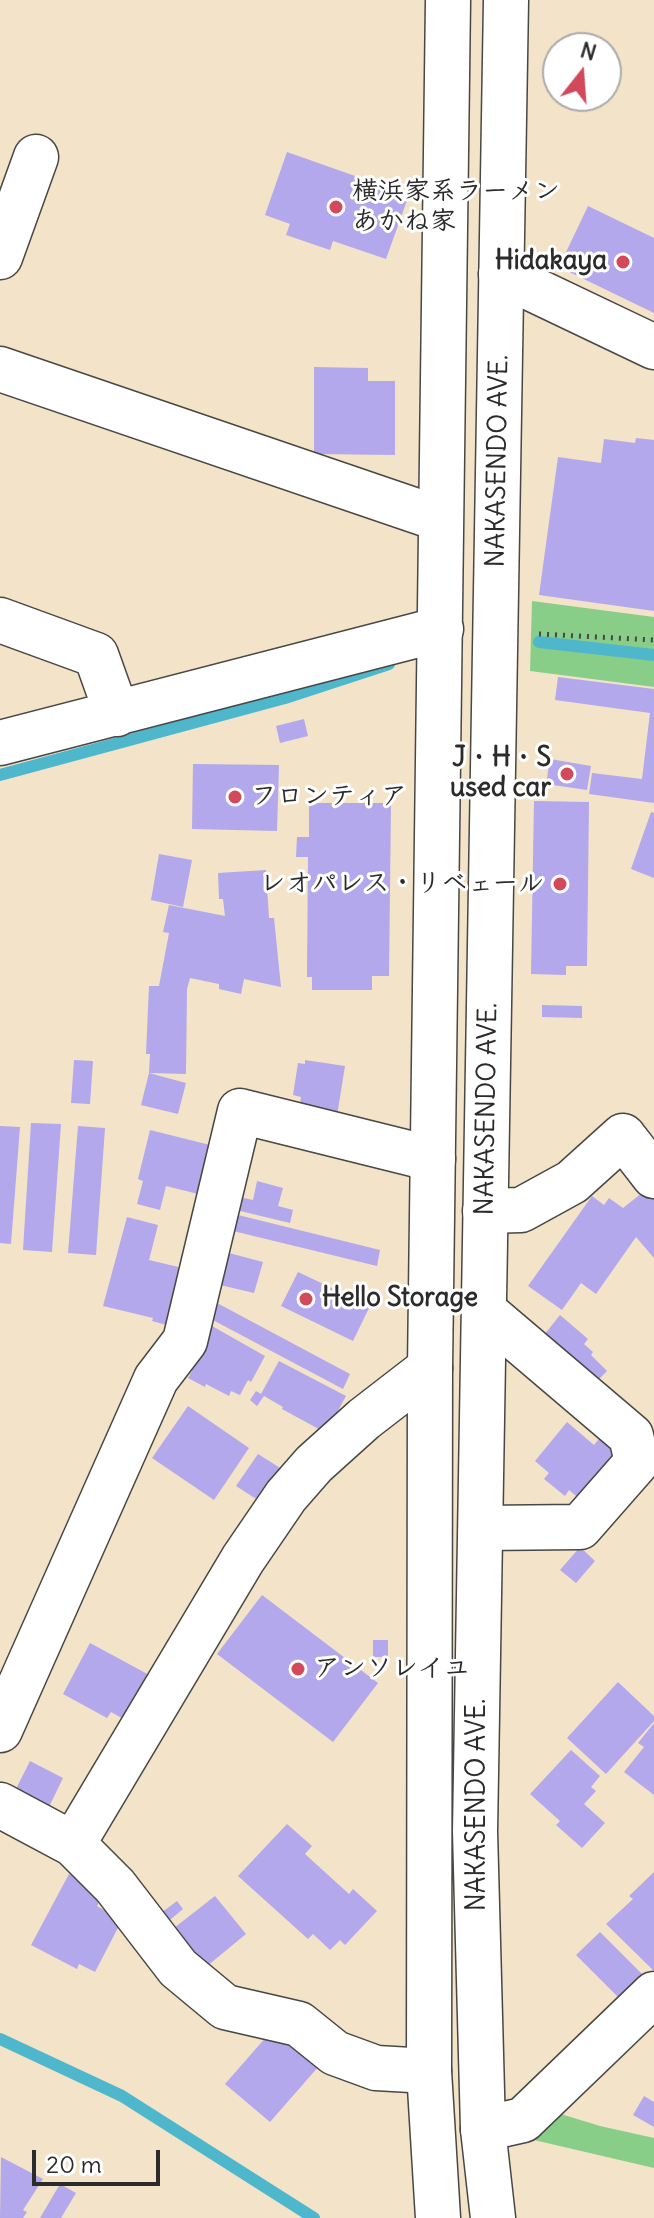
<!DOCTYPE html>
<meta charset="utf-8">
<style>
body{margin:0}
#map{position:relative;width:654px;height:2218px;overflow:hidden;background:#f3e3c8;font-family:Delius,sans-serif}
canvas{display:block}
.north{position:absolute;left:542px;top:32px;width:80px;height:80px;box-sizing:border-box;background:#fff;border:2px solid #aaa;border-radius:50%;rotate:17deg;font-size:22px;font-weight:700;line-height:32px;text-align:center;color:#2b2b2b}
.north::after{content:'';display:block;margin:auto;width:28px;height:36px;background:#d1495b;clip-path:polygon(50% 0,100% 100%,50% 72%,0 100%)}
.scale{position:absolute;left:32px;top:2150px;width:128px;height:36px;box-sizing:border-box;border:4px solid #2b2b2b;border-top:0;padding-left:10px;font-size:24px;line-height:28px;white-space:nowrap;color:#2b2b2b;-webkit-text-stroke:6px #fff;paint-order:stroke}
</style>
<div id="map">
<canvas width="654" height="2218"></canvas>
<div class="north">N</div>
<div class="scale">20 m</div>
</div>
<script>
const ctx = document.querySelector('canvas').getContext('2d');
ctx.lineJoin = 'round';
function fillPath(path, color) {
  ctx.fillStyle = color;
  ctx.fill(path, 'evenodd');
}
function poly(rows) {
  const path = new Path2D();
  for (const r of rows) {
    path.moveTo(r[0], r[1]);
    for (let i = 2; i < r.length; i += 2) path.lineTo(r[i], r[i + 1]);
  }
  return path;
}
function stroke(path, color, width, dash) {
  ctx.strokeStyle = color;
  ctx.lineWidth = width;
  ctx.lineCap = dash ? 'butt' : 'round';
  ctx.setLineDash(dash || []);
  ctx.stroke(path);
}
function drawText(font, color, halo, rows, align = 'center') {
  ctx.font = font + ' Delius,"Klee One",sans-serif';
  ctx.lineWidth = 6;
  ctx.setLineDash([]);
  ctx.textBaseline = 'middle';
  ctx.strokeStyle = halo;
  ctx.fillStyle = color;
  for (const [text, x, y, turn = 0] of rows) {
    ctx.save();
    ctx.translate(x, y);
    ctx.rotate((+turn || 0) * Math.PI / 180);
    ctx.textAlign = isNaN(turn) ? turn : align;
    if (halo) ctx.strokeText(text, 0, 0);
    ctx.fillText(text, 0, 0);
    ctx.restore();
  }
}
const green = poly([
 [532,601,654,617,654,687,530,671],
 [551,2111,600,2126,654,2138,654,2168,534,2140,540,2123]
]);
const stream = poly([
 [539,642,654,655],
 [0,775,285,698,389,664],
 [0,2039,122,2096,314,2218]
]);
const building = poly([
 [287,152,409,195,386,259,333,241,330,250,286,235,290,224,265,215],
 [588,206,654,238,654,313,559,267],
 [314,367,368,368,368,381,395,381,395,455,314,454],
 [636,438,654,440,654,611,539,595,558,457,601,463,604,439,635,443],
 [558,677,654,689,654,803,589,794,592,773,642,779,650,713,555,700],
 [304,719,308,736,280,743,276,726],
 [550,759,591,766,587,790,546,784],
 [193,764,279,765,277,831,192,829],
 [534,801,589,802,587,966,566,966,566,975,531,974],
 [309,803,391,803,389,976,372,976,372,990,312,990,312,977,307,977,308,857,296,857,297,837,309,837],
 [651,812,654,813,654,878,631,869],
 [159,854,192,860,183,907,151,900],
 [266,870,269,918,274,918,281,987,244,979,241,994,219,989,219,984,190,978,187,989,186,1074,149,1073,150,1054,146,1054,149,986,159,986,169,933,163,932,169,905,225,916,223,899,219,899,218,873],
 [542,1005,582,1006,582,1018,542,1017],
 [74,1060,93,1061,90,1104,71,1103],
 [305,1060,345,1066,337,1116,299,1110,301,1097,293,1095,298,1063,305,1064],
 [149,1073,186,1083,178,1114,141,1105],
 [31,1123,61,1124,52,1252,23,1250],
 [0,1126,20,1127,11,1244,0,1243],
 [78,1126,105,1128,96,1255,68,1253],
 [150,1130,210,1145,198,1194,166,1186,160,1210,137,1204,143,1181,138,1179],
 [257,1181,283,1188,278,1206,293,1210,290,1223,236,1210,239,1197,253,1200],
 [647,1189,654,1197,654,1258,636,1237,596,1294,581,1283,562,1310,528,1286,592,1196,604,1205,609,1198,623,1208],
 [234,1214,380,1250,377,1266,229,1230],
 [127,1217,158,1225,149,1260,191,1270,177,1328,152,1321,153,1318,103,1306],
 [225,1252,263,1262,254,1293,216,1284],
 [298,1272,370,1306,353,1341,281,1306],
 [217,1303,350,1374,343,1389,209,1318],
 [560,1315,588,1339,584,1344,593,1352,591,1355,607,1371,595,1383,544,1335],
 [212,1326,265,1356,251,1382,248,1380,240,1395,231,1391,229,1396,206,1384,205,1387,188,1378,192,1371,189,1369],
 [279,1361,346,1396,326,1433,282,1409,283,1407,264,1396,257,1406,250,1400,256,1391,261,1394],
 [188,1406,249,1448,214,1500,152,1458],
 [567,1422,594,1445,602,1435,623,1452,588,1506,569,1490,565,1496,544,1479,549,1473,535,1461],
 [258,1454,285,1471,264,1504,236,1486],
 [580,1547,595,1561,576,1583,560,1570],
 [262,1595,378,1683,333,1742,217,1654],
 [373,1640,388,1640,388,1657,373,1657],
 [90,1643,153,1677,129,1722,111,1712,107,1718,63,1694],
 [618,1682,654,1716,654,1721,606,1774,567,1738],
 [654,1723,654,1795,624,1772,644,1747,638,1743],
 [571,1750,600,1776,591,1787,596,1791,584,1804,605,1823,582,1848,556,1825,560,1821,530,1794],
 [30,1761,63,1778,49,1807,15,1791],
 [287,1824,312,1846,305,1854,349,1894,353,1889,377,1911,345,1945,340,1940,330,1950,313,1934,308,1939,238,1876],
 [654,1872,654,1971,606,1924,633,1899,629,1896],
 [69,1874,104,1892,97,1906,122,1920,95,1972,79,1964,77,1969,31,1945],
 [215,1896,246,1934,206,1967,174,1928],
 [177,1901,183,1909,164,1925,157,1916],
 [600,1932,647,1979,623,2002,576,1955],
 [274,2028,319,2066,270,2122,225,2084],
 [644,2096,654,2102,654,2127,633,2115],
 [1,2157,43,2179,23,2210,27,2212,23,2218,0,2218],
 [60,2184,76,2193,61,2218,40,2218]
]);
const path = poly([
 [539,634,654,640]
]);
const minor = poly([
 [0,257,36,157],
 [501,274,654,347],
 [0,369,440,519],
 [0,620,96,655,117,714],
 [0,743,441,629],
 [485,1211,521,1210,572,1182,623,1136,654,1176],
 [482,1528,580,1527,637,1462,631,1436,484,1311],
 [0,1730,156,1379,185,1341,240,1111,433,1159],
 [0,1805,73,1844,115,1886,178,1968,225,2007,299,2024,335,2053,376,2068,429,2071],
 [73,1844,243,1559,286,1496,314,1464,364,1419,430,1368],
 [483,2129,523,2120,654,1994]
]);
const highway = poly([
 [438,2218,429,2071,430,1368,448,0],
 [493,2218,483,2129,475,1831,506,0]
]);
const markers = [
 [336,207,8,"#d1495b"],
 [623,262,8,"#d1495b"],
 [567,774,8,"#d1495b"],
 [235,797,8,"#d1495b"],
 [560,884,8,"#d1495b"],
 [306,1299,8,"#d1495b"],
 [298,1669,8,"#d1495b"]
];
const poiNames = [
 ["横浜家系ラーメン",352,192],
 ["あかね家",352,222],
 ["Hidakaya",607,262,"right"],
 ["J・H・S",551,759,"right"],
 ["used car",551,789,"right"],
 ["フロンティア",251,797],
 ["レオパレス・リベェール",544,884,"right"],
 ["Hello Storage",322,1299],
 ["アンソレイユ",314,1669]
];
const streetNames = [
 ["NAKASENDO AVE.",498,461,-89],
 ["NAKASENDO AVE.",487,1109,-89],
 ["NAKASENDO AVE.",478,1805,-90]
];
fillPath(green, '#89ce88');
stroke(stream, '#4eb7cc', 12);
fillPath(building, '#b3a8eb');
stroke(minor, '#494743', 47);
stroke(highway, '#494743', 47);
stroke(path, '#494743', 5, [2, 6]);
stroke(minor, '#fff', 44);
stroke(highway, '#fff', 44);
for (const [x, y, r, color] of markers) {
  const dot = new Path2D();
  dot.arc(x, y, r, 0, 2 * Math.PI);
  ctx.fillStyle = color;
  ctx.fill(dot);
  stroke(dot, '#fff', 3);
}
drawText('bold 26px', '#2b2b2b', '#fff', poiNames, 'left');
drawText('26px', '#2b2b2b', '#fff', streetNames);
</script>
